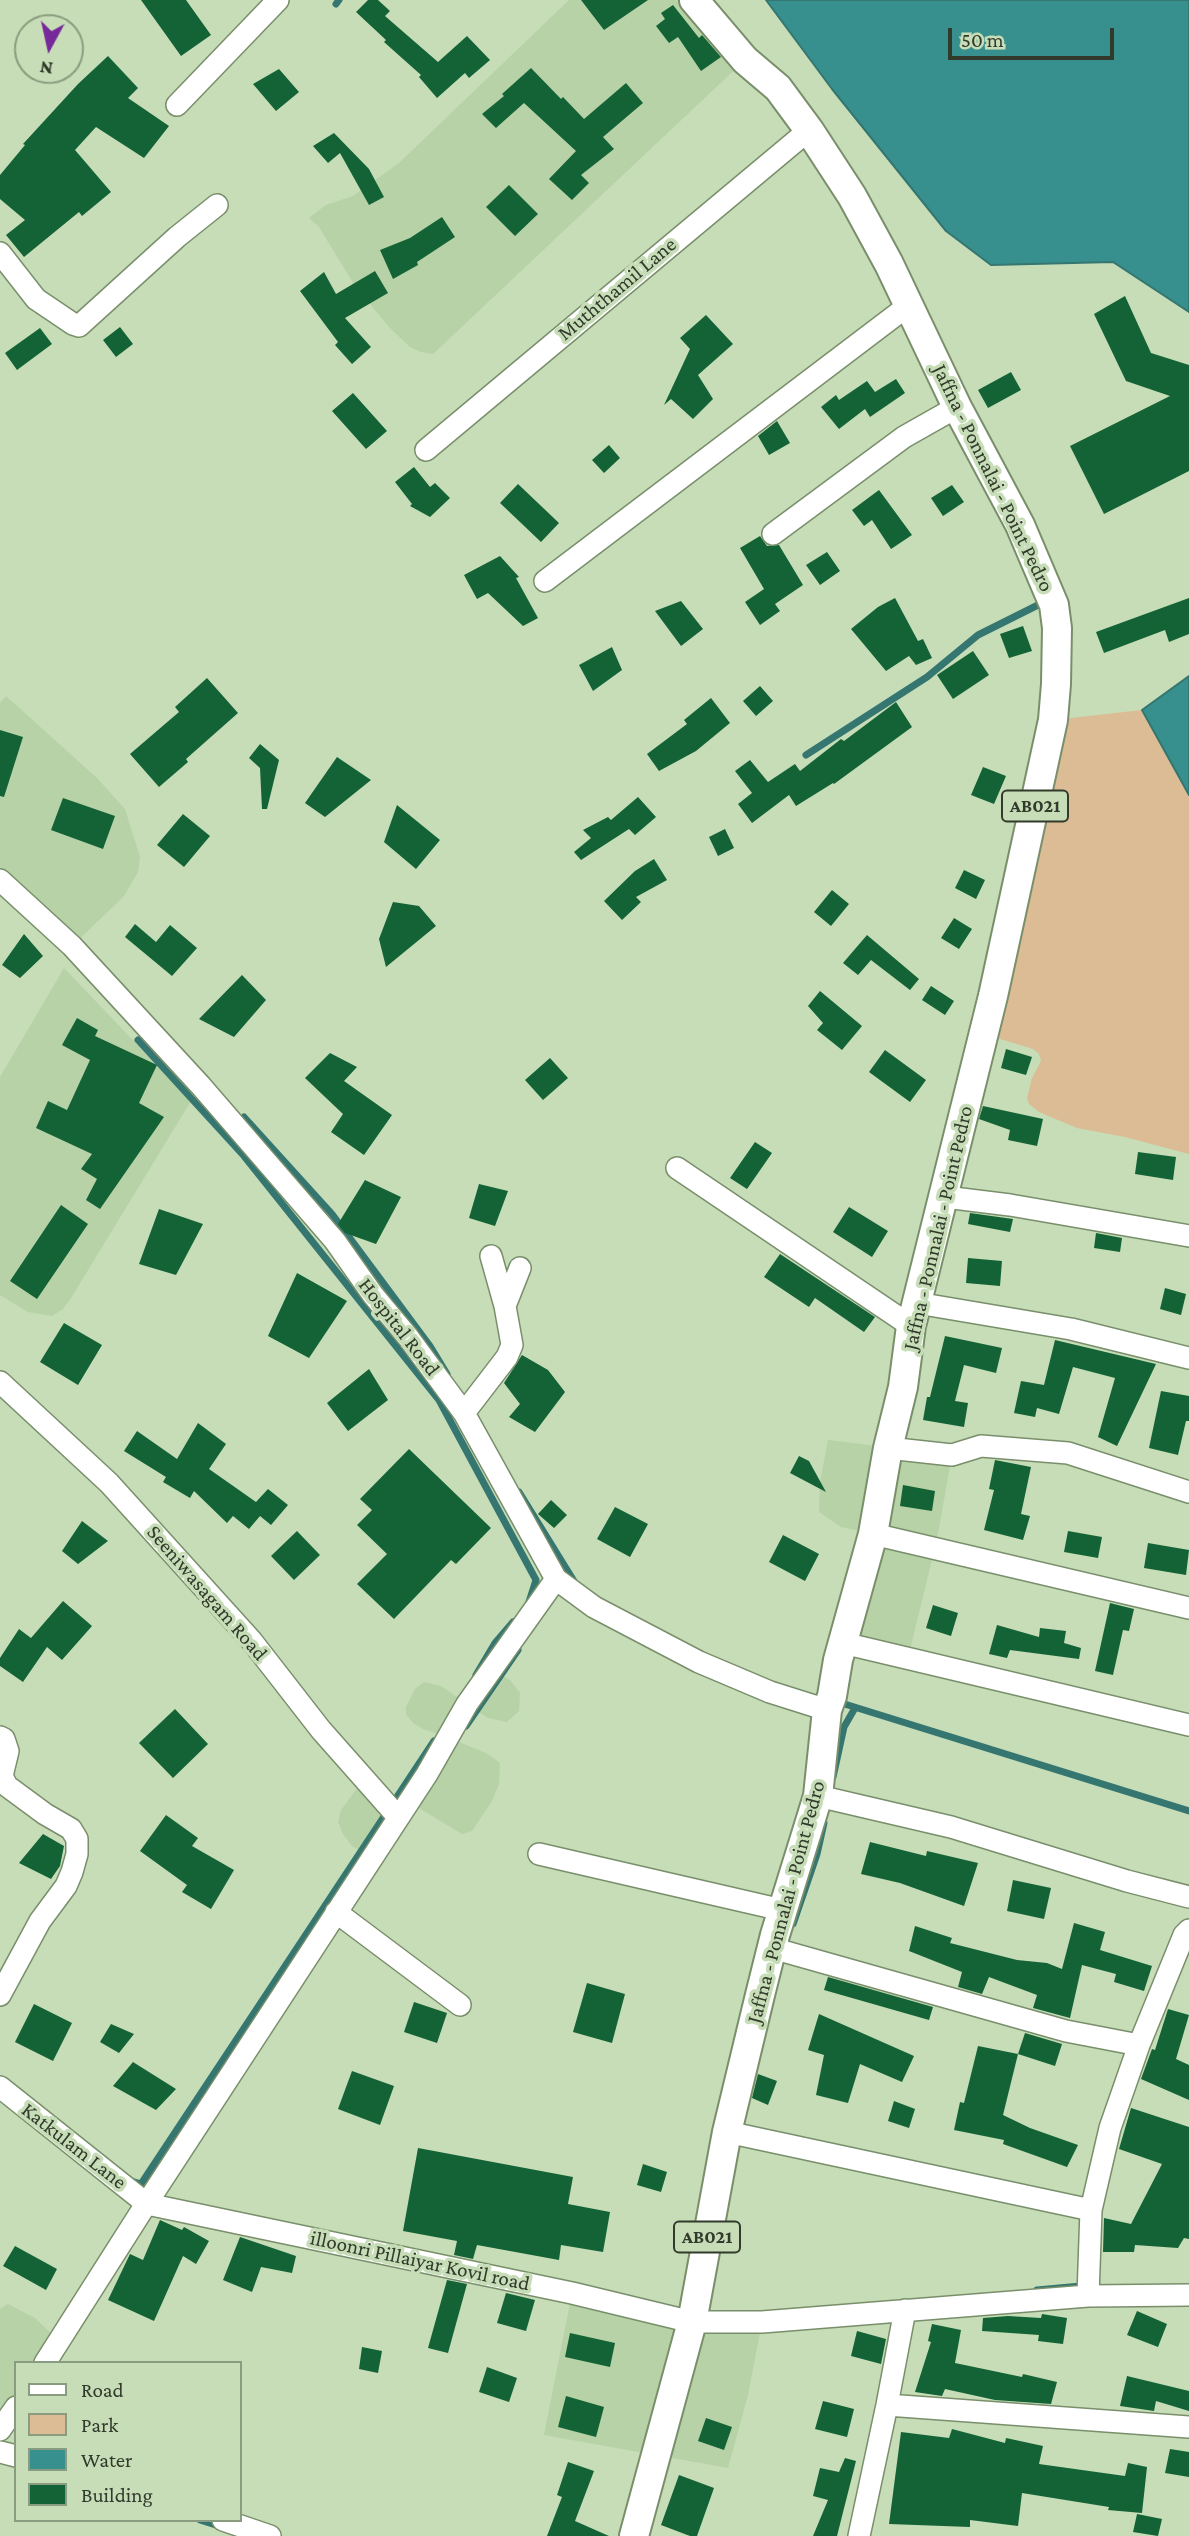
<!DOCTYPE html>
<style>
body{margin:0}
#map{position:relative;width:1189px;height:2536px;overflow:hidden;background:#c6ddb7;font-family:"Crimson Pro",serif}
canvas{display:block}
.legend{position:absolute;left:14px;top:2361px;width:228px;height:161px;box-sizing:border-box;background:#c6ddb7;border:2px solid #8a9c7f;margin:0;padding:9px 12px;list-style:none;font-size:21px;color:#313a2b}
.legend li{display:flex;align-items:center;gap:14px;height:35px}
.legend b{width:35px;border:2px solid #8a9c7f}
.north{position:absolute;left:14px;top:14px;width:70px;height:70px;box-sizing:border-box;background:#c6ddb7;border:2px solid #8a9c7f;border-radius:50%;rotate:188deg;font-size:19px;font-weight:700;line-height:28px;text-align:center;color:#313a2b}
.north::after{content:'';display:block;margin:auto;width:24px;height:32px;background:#77299a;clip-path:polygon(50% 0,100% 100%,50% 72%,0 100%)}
.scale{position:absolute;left:948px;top:28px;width:166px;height:32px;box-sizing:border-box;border:4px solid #313a2b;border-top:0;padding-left:9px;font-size:21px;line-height:24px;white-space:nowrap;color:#313a2b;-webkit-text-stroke:5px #c6ddb7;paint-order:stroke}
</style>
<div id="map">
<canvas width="1189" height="2536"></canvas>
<ul class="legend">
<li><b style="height:9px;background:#fff"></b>Road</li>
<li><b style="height:19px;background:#dbbc95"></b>Park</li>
<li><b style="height:19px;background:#37908e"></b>Water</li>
<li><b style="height:19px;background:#136336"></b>Building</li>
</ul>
<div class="north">N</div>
<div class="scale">50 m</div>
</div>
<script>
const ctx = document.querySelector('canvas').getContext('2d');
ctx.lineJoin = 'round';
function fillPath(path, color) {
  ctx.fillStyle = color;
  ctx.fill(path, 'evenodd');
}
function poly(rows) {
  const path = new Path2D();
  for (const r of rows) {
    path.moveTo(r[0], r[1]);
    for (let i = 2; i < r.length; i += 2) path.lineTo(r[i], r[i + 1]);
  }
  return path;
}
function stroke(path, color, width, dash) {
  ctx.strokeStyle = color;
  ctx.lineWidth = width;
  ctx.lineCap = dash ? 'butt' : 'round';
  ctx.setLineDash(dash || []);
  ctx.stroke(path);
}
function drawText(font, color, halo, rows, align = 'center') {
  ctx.font = font + ' "Crimson Pro",serif';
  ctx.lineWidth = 7;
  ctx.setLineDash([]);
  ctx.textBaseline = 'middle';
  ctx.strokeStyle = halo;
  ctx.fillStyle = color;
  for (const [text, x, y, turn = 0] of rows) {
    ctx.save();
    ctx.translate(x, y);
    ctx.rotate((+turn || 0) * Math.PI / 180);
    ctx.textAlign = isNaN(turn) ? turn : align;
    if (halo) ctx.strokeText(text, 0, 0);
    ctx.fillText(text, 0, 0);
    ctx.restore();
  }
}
const built = poly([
 [569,0,694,0,745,60,433,354,421,352,410,347,389,327,355,286,319,227,309,218,326,205,353,196,399,163],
 [6,696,97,778,125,809,140,857,138,872,124,896,72,946,0,880,0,703],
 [64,968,191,1101,71,1298,63,1309,52,1316,28,1312,0,1295,0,1077],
 [828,1440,952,1455,937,1539,908,1658,843,1643,873,1534,841,1527,819,1512,820,1482],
 [491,1669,510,1680,520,1693,519,1711,507,1722,488,1718,467,1704,447,1737,488,1754,500,1763,499,1784,492,1801,472,1831,462,1834,409,1802,447,1737,423,1729,413,1723,406,1714,406,1707,415,1689,424,1682,441,1686,467,1704],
 [363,1780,398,1817,371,1858,352,1846,343,1834,338,1822,341,1810],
 [572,2293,762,2322,748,2395,728,2468,544,2435],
 [8,2304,35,2318,59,2341,45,2363,16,2363,16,2407,0,2430,0,2309]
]);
const green = poly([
 [1142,710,1189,795,1189,1154,1125,1137,1077,1128,1039,1112,1029,1104,1027,1098,1032,1078,1041,1061,1039,1054,1033,1049,984,1034,1053,720]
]);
const water = poly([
 [766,0,1189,0,1189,312,1113,262,991,265,946,231,832,89,766,0],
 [1189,676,1189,795,1142,710,1189,676]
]);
const stream = poly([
 [336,4,339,0],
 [806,755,927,677,978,635,1044,602],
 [138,1040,244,1156,439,1400,536,1580,528,1605],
 [244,1117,332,1214,430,1346,447,1374],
 [519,1492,577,1586],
 [476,1675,495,1643,513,1622],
 [835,1701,1189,1811],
 [466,1726,518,1650],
 [833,1777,844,1727,855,1708],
 [785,1925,793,1924,817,1854,824,1823],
 [128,2180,141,2184,434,1741],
 [1037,2290,1081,2286],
 [200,2520,222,2527]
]);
const building = poly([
 [141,0,186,0,211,35,181,56],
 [368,0,378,0,390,11,385,16,438,62,467,36,490,60,469,78,465,73,437,98,419,77,421,75,384,42,386,40,356,12],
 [581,0,648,0,604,30],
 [673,5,699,38,702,35,721,57,701,71,678,37,669,43,656,26,665,19,661,13],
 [108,56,138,88,128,98,169,126,144,158,96,127,75,150,111,192,82,216,79,212,24,257,6,235,25,220,0,199,0,175,25,145,23,144,78,84],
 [531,68,561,99,563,97,584,119,626,83,643,103,603,137,614,149,581,175,589,183,572,200,549,179,576,151,524,103,496,128,482,114,504,96,502,94],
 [279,69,299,92,276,111,253,84],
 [334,133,369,169,384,197,369,205,340,153,328,163,313,146],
 [509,185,538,214,515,236,486,207],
 [442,217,455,237,417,262,418,265,393,279,380,250,410,238],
 [375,271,388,293,345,318,371,347,352,364,335,345,338,342,300,291,324,272,336,294],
 [1125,296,1151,353,1189,365,1189,471,1104,514,1070,446,1170,396,1126,381,1094,314],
 [706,315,733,344,698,375,713,399,693,419,671,399,664,405,690,349,680,338],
 [120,327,133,344,116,357,103,340],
 [40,328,52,344,17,370,5,353],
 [1011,372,1021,390,988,408,978,390],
 [896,379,905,393,870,417,865,409,839,429,821,407,836,395,839,400,867,381,875,392],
 [353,393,387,431,366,449,332,411],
 [777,421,790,443,769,455,758,436],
 [609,445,620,458,604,473,592,460],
 [414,467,430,487,435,483,450,498,430,517,410,506,412,504,395,482],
 [518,484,559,523,541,542,500,503],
 [952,485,964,502,943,516,931,498],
 [879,490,912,535,891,549,872,520,864,526,852,510],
 [760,536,767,546,779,545,803,585,775,604,780,611,760,625,745,602,764,589,740,548],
 [827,552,840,571,820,585,806,565],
 [500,556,519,577,516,578,538,618,523,626,488,593,477,599,464,575],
 [895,598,918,641,923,639,932,658,916,665,909,656,886,671,851,629,878,607],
 [1189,598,1189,634,1169,642,1165,630,1104,653,1096,632],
 [681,601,703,629,681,646,655,611],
 [1023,626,1032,651,1009,658,1000,634],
 [612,647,622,670,593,691,579,665],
 [973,651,989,675,953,699,937,675],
 [207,678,238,713,186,759,188,762,159,787,130,754,179,712,175,707],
 [760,686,773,701,756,716,743,701],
 [711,698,730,723,696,751,659,771,647,754,687,724,684,720],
 [896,702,912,727,834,784,833,783,796,806,789,795,752,823,738,804,752,793,735,771,750,760,768,782,795,764,800,771,841,739,844,741],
 [0,730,23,737,4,797,0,796],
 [260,744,279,760,267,809,262,809,260,768,249,758],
 [337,757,371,780,325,817,305,803],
 [983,767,1006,776,994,804,971,795],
 [638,797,656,817,635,835,629,829,581,860,574,852,591,838,583,830,608,817,611,820],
 [63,798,115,816,103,849,51,830],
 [397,805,440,840,416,869,384,842],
 [183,814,210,836,184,867,157,845],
 [725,829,734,848,718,856,709,837],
 [654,859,667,880,636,897,641,902,622,920,604,901,635,871],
 [964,870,985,880,976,899,955,888],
 [832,890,849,904,831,926,814,912],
 [393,902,419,906,436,926,386,967,379,939],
 [954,918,972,929,959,949,941,938],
 [135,924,156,942,170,925,197,948,172,976,125,937],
 [24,934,43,956,20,978,2,965],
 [867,935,919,979,910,990,871,960,858,975,843,963],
 [242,975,266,1000,234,1037,199,1019],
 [931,986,954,1001,945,1015,922,1000],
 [820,991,862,1026,842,1050,817,1030,823,1023,808,1006],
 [77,1018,98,1030,95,1036,157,1065,139,1103,164,1117,100,1209,86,1200,97,1179,81,1169,92,1154,36,1128,48,1101,67,1110,90,1060,62,1045],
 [1006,1049,1032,1057,1026,1075,1001,1068],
 [885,1050,926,1080,910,1102,869,1072],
 [330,1053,357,1067,344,1081,392,1115,364,1155,331,1132,343,1114,305,1078],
 [550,1058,568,1078,543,1100,525,1080],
 [983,1106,1043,1119,1037,1146,1008,1140,1010,1130,979,1119],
 [755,1142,772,1153,747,1189,730,1178],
 [1138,1152,1176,1157,1173,1180,1135,1174],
 [365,1180,401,1197,376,1244,345,1233,338,1224],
 [479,1184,508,1191,495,1226,469,1218],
 [61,1205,88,1224,37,1299,10,1281],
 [849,1207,888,1231,872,1257,833,1232],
 [159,1209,203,1224,176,1275,139,1264],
 [970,1213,1013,1219,1010,1232,968,1224],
 [1096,1233,1122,1238,1120,1252,1094,1248],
 [780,1254,875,1317,864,1332,815,1298,809,1307,764,1277],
 [968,1258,1002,1261,1000,1286,966,1283],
 [297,1273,347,1301,309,1358,268,1336],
 [1165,1288,1186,1294,1181,1315,1160,1309],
 [64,1323,102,1345,78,1385,40,1362],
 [945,1336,1002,1348,996,1373,964,1365,955,1401,968,1403,964,1427,923,1420,927,1397,930,1397],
 [1055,1340,1156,1364,1117,1446,1098,1437,1115,1378,1073,1367,1059,1414,1037,1408,1035,1417,1014,1413,1021,1381,1044,1385],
 [522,1355,548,1370,565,1392,535,1432,509,1417,520,1404,504,1383],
 [369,1369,388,1400,348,1431,327,1403],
 [1161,1391,1189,1396,1189,1421,1186,1421,1178,1455,1149,1448],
 [198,1423,226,1444,209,1469,256,1502,268,1489,288,1505,271,1525,260,1516,249,1529,233,1516,227,1523,194,1491,190,1498,163,1482,166,1477,124,1451,137,1431,177,1459],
 [409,1449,491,1528,456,1564,451,1560,394,1619,357,1584,387,1554,357,1525,372,1510,360,1499],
 [799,1456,809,1461,826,1492,790,1473],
 [995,1460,1031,1467,1021,1514,1030,1516,1023,1540,984,1530,994,1490,989,1489],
 [903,1485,935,1491,932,1511,900,1506],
 [551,1500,567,1515,554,1528,538,1514],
 [615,1507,648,1524,630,1557,597,1539],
 [82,1521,108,1541,78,1564,62,1551],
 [297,1531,320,1555,294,1580,271,1556],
 [1068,1531,1102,1537,1098,1558,1064,1552],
 [783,1535,819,1554,805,1581,769,1562],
 [1148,1543,1189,1550,1186,1575,1144,1568],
 [63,1601,92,1626,62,1660,47,1647,23,1682,0,1666,0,1658,19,1629,31,1638],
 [1110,1603,1134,1609,1129,1631,1123,1630,1113,1675,1095,1671],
 [933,1605,958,1613,951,1636,926,1628],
 [997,1625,1039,1637,1040,1628,1066,1631,1064,1643,1081,1648,1079,1659,1010,1650,1007,1658,989,1654],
 [175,1709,208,1744,173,1778,139,1743],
 [166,1815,198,1838,192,1846,234,1870,211,1909,182,1892,187,1885,140,1851],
 [43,1834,64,1846,60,1866,51,1879,19,1863],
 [870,1842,926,1856,927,1851,978,1863,964,1906,900,1883,861,1874],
 [1013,1880,1051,1888,1044,1919,1007,1911],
 [1074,1923,1105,1932,1100,1950,1152,1966,1144,1991,1114,1982,1116,1974,1082,1965,1070,2018,1033,2008,1037,1995,989,1977,982,1994,958,1987,962,1972,909,1951,915,1926,952,1938,950,1943,1017,1960,1047,1963,1062,1969],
 [828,1977,933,2007,929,2020,824,1990],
 [587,1983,625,1994,612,2043,573,2032],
 [414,2002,447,2013,437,2043,404,2032],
 [34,2004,72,2023,53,2061,15,2042],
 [1168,2009,1189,2015,1176,2059,1189,2065,1189,2100,1141,2079,1152,2049,1155,2050],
 [819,2014,914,2056,902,2082,860,2064,848,2103,816,2095,824,2055,808,2050],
 [111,2024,134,2034,119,2053,100,2042],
 [1025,2033,1062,2044,1055,2066,1018,2054],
 [978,2046,1018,2054,1003,2115,1030,2128,1078,2145,1067,2167,1003,2144,1004,2140,954,2130,960,2102,964,2103],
 [133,2062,176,2089,156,2110,113,2086],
 [352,2071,394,2086,380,2125,338,2109],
 [758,2074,777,2081,768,2105,752,2098],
 [894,2101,915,2109,909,2128,888,2121],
 [1131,2108,1189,2127,1189,2239,1184,2238,1178,2248,1135,2245,1134,2252,1103,2252,1104,2218,1131,2224,1162,2164,1119,2149],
 [418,2148,573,2177,568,2204,610,2212,603,2252,561,2245,559,2260,477,2245,473,2259,454,2255,457,2241,403,2231],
 [643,2164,667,2172,661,2192,637,2185],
 [160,2220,182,2230,184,2227,209,2241,196,2264,183,2256,154,2321,108,2300,130,2254,143,2260],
 [240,2237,296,2256,292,2273,261,2267,252,2292,223,2280],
 [15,2246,57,2269,46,2290,3,2266],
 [447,2280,467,2284,448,2353,428,2348],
 [506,2293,535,2300,526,2331,497,2323],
 [1137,2311,1167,2324,1158,2347,1127,2335],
 [1042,2314,1067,2318,1063,2344,1038,2341,1039,2335,982,2331,983,2318,1008,2316,1041,2318],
 [932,2324,961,2330,955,2363,1022,2377,1023,2374,1057,2382,1051,2404,995,2400,945,2389,942,2396,915,2392,931,2342,928,2341],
 [857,2331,886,2339,881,2364,851,2356],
 [570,2333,615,2343,610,2367,565,2357],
 [362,2347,382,2351,378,2373,359,2369],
 [487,2367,517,2378,509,2402,479,2392],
 [1127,2376,1189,2391,1189,2411,1156,2401,1154,2411,1120,2406],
 [566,2396,604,2407,596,2437,558,2427],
 [823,2401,854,2409,847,2437,815,2429],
 [706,2418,732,2427,724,2450,698,2441],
 [952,2429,1005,2443,1006,2438,1043,2446,1039,2464,1125,2476,1128,2463,1147,2467,1142,2513,1108,2510,1109,2507,1022,2493,1018,2526,970,2520,970,2527,889,2524,901,2432,949,2438],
 [1170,2449,1189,2452,1189,2477,1165,2473],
 [845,2458,856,2461,837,2536,813,2536,828,2500,813,2496,820,2468,839,2472],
 [568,2462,594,2471,575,2521,609,2536,547,2536,562,2497,557,2495],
 [679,2475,714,2488,697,2536,690,2536,661,2525],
 [1137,2514,1162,2519,1158,2536,1133,2532]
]);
const minor = poly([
 [177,105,278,0],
 [0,253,36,299,73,324,79,326,177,237,217,205],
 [426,450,809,130],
 [773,534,904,437,957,407],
 [545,581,909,305],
 [0,880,72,946,201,1086,335,1241,373,1295,408,1337,464,1413,556,1579,594,1607,699,1662,770,1692,827,1710],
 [677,1168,911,1326],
 [945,1197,1010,1205,1189,1236],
 [917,1303,1071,1329,1189,1358],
 [505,1306,520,1268],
 [0,1382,109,1483,251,1640,321,1730,398,1817],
 [464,1413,507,1357,512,1345,505,1306,491,1256],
 [888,1448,952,1455,981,1446,1068,1453,1189,1492],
 [873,1534,1189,1608],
 [843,1643,1189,1725],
 [0,1737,4,1739,8,1751,2,1776,7,1786,45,1814,71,1829,77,1839,77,1854,72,1872,66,1886,40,1921,0,1995],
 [818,1796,951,1827,1127,1881,1189,1897],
 [539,1854,782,1910],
 [336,1912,460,2005],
 [772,1948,1066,2031,1139,2045],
 [0,2087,147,2204,572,2293,692,2322,762,2322,1088,2296,1189,2295],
 [727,2132,1091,2210],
 [1088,2296,1091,2210,1110,2128,1139,2045,1184,1935,1189,1930],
 [45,2363,141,2212,427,1774,467,1704,556,1579],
 [887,2405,1189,2427],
 [0,2430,16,2407],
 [0,2452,16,2456],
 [223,2520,270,2536],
 [859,2536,887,2405,905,2310]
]);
const major = poly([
 [634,2536,692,2322,727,2132,760,1995,775,1935,818,1796,827,1710,832,1696,838,1660,873,1534,888,1448,903,1387,911,1326,993,996,1053,720,1056,684,1057,628,1054,605,1020,525,957,407,889,264,852,196,809,130,778,88,745,60,694,0]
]);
const shields = [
 [1035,806,66],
 [707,2237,66]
];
const shieldNames = [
 ["AB021",1035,806],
 ["AB021",707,2237]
];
const streetNames = [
 ["Muththamil Lane",617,289,-40],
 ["Jaffna - Ponnalai - Point Pedro",993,478,64],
 ["Jaffna - Ponnalai - Point Pedro",938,1228,-77],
 ["Hospital Road",399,1327,52],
 ["Seeniwasagam Road",207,1593,49],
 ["Jaffna - Ponnalai - Point Pedro",786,1902,-75],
 ["Katkulam Lane",74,2146,38],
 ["illoonri Pillaiyar Kovil road",420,2261,12]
];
fillPath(built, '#b7d2a6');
fillPath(green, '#dbbc95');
fillPath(water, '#37908e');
stroke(water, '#357670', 2);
stroke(stream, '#357670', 7);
fillPath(building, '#136336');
stroke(minor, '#798f6b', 24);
stroke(major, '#798f6b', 32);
stroke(minor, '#fff', 21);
stroke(major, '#fff', 28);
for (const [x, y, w] of shields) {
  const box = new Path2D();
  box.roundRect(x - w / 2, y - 15.5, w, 31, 5);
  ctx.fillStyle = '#c6ddb7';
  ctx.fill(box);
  stroke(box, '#313a2b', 2);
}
drawText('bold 19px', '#313a2b', null, shieldNames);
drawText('21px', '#313a2b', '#c6ddb7', streetNames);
</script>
